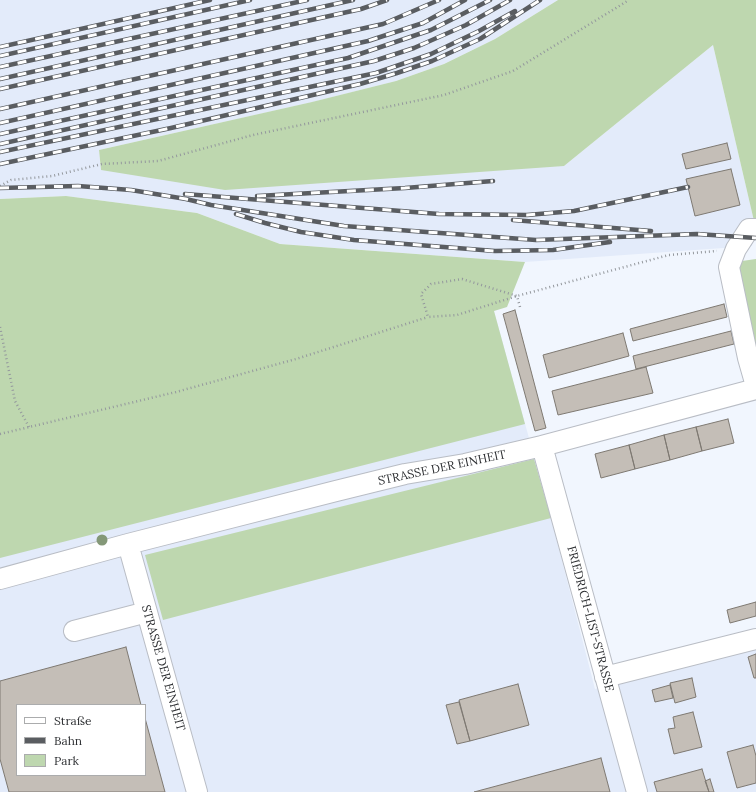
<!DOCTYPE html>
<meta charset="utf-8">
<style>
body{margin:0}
#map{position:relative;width:756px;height:792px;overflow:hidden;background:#f1f6fe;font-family:Lora,serif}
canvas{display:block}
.legend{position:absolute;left:16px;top:704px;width:130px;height:72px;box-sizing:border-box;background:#fff;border:1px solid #abacad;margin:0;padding:5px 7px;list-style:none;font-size:12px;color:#2d2f32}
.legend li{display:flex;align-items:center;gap:8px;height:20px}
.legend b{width:20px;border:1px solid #abacad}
</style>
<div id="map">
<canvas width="756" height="792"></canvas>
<ul class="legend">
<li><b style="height:5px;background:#fff"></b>Straße</li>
<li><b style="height:5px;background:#5a5d61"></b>Bahn</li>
<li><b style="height:11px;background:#bed7af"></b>Park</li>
</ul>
</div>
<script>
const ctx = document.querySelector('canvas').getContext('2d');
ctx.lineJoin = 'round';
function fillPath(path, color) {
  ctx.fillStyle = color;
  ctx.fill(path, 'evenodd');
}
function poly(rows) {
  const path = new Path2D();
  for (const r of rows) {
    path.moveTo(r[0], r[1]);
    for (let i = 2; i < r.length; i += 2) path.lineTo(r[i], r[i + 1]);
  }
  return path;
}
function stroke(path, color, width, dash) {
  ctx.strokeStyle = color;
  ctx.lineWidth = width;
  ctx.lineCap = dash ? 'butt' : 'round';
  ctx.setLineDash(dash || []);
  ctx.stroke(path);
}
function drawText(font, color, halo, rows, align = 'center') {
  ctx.font = font + ' Lora,serif';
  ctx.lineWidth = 3;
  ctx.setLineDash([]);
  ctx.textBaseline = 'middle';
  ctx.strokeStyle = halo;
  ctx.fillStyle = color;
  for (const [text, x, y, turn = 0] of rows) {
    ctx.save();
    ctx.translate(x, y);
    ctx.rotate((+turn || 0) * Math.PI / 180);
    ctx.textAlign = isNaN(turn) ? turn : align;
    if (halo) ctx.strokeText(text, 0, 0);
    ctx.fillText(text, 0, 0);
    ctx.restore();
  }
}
const built = poly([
 [0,0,558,0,495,39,444,64,396,81,313,102,99,150,101,170,564,166,713,45,754,221,752,246,525,262,280,244,197,213,66,196,0,199],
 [494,311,551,518,595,689,756,647,756,792,0,792,0,451],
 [17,705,145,705,145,775,17,775]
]);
const green = poly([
 [558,0,756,0,756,221,754,221,713,45,564,166,225,190,101,170,99,150,312,102,396,81,444,64,495,39],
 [66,196,197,213,280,244,525,262,507,307,494,311,525,424,0,558,0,199],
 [756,259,756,350,735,262],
 [534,459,551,518,163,620,145,555]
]);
const building = poly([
 [727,143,731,159,686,169,682,154,727,143],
 [731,169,740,205,695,216,686,179,731,169],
 [724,304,727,317,633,341,630,329,724,304],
 [515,310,546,428,535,431,503,314,515,310],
 [731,331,734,344,636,369,633,356,731,331],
 [623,333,629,356,549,378,543,355,623,333],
 [646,367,653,393,558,415,552,391,646,367],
 [728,419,734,443,702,451,696,427,728,419],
 [696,427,702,451,670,460,664,435,696,427],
 [664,435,670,460,635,469,629,445,664,435],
 [629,445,635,469,601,478,595,454,629,445],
 [756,602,756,616,730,623,727,610,756,602],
 [126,647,141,705,17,705,17,775,145,775,145,718,165,792,9,792,0,759,0,681,126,647],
 [756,654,756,678,754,678,748,657,756,654],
 [692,678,696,697,675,703,670,683,692,678],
 [518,684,529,725,470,741,459,700,518,684],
 [670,685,673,698,655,702,652,690,670,685],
 [459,702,470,741,457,744,446,705,459,702],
 [693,712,702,747,674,754,668,729,675,728,673,717,693,712],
 [753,745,756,756,756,783,737,788,727,752,753,745],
 [601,758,610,792,474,792,601,758],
 [702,769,709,792,657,792,654,782,702,769],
 [710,779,714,792,709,792,705,781,710,779]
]);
const path = poly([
 [0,186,11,180,52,176,102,164,158,161,253,135,444,95,513,71,629,0],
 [520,307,517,296,462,279,431,284,421,294,428,317,457,315,517,296,669,255,717,251],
 [0,327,15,401,29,427],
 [0,434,176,392,296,359,428,317]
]);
const minor = poly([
 [756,229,749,229,736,249,729,267,748,358,756,386],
 [542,446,637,792],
 [128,544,197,792],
 [0,579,128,544,336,491,405,474,465,464,542,446,756,389],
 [74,631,147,612],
 [605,677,756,639]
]);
const rail = poly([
 [0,47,210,0],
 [0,56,250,0],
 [0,67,307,0],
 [0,79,353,0],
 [0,89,361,9,387,0],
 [0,109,383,24,439,0],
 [0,123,368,41,423,23,465,0],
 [0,134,348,58,431,30,490,0],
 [0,144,374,61,414,48,466,25,510,0],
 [0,152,376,73,431,54,479,31,515,11],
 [0,164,171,128,360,84,397,73,432,61,480,39,540,0],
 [0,188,78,186,131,190,186,199,211,205,344,226,536,240,697,234,756,238],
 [185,194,439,214,527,215,574,211,688,187],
 [257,196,405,188,493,181],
 [236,214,265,223,301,232,354,240,495,251,553,250,610,242],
 [513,220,651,231]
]);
const trees = [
 [102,540]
];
const streetNames = [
 ["STRASSE DER EINHEIT",442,468,-12],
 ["FRIEDRICH-LIST-STRASSE",590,619,75],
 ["STRASSE DER EINHEIT",163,668,74]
];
fillPath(built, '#e3ebfa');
fillPath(green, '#bed7af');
fillPath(building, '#c4beb7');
stroke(building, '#7e7972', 1);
stroke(minor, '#b9bdc5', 22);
stroke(path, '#94989d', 2.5, [1, 3]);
stroke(minor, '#fff', 20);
stroke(rail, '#5a5d61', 4.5);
stroke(rail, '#fff', 3, [9]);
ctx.fillStyle = '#849878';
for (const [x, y] of trees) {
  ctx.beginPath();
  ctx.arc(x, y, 5.5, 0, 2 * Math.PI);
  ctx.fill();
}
drawText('12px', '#2d2f32', '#fff', streetNames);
</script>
